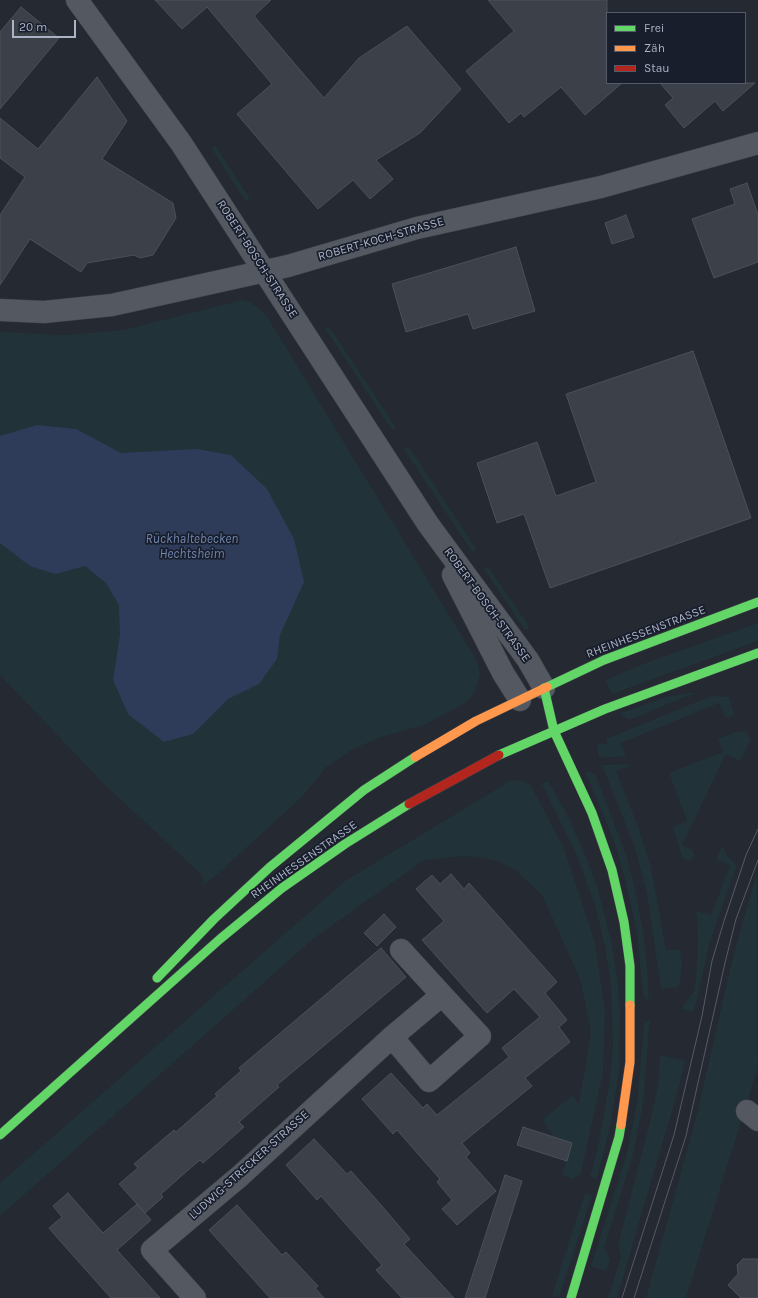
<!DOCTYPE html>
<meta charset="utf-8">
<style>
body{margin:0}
#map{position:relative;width:758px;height:1298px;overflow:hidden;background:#242932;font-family:Karla,sans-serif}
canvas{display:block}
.legend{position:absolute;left:606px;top:12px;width:140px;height:72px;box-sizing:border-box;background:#181e2c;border:1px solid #535a69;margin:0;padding:5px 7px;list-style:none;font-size:12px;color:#acb3c5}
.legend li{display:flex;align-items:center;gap:8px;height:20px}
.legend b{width:20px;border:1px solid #535a69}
.scale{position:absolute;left:12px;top:20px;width:64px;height:18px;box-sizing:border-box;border:2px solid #acb3c5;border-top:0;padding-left:5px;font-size:12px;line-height:14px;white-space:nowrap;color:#acb3c5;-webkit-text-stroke:3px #181e2c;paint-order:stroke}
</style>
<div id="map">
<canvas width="758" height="1298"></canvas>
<ul class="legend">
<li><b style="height:5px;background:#63d668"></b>Frei</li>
<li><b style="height:5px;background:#ff974d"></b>Zäh</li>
<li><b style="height:5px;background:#b3261e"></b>Stau</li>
</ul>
<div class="scale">20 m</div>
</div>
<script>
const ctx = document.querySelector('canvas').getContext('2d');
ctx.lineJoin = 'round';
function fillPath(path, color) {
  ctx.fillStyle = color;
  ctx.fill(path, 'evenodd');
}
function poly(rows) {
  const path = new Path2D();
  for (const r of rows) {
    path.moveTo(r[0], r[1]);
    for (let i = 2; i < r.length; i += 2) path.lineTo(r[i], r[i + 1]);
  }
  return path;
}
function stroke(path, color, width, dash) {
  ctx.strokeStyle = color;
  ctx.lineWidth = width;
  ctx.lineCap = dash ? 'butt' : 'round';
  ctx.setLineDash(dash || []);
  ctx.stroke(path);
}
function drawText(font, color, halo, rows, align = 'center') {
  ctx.font = font + ' Karla,sans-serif';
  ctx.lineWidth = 3.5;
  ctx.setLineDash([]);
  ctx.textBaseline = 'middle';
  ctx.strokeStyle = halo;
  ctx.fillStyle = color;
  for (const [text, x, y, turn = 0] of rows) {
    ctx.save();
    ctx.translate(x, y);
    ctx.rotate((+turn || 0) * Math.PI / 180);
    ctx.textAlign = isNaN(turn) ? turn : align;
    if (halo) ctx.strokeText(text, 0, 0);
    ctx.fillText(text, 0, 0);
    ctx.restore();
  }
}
const green = poly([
 [215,145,250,199,246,202,211,148],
 [242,300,251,303,260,309,268,318,477,661,480,673,475,691,467,702,424,725,381,737,353,749,325,768,304,795,213,878,202,886,204,882,202,875,105,785,0,675,0,332,64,335,124,330],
 [329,326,397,429,392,430,325,328],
 [409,447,477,550,472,552,404,449],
 [488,567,530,627,525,630,484,569],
 [758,623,758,641,612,694,605,680,643,664],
 [688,693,695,693,632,719,627,719,621,713,666,697],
 [711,696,729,697,734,715,728,718,725,717,719,703,621,743,626,756,599,758,597,748,599,744,607,744,606,739],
 [743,731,747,733,751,740,740,761,726,754,682,845,692,850,695,855,690,860,687,860,683,859,673,827,687,821,669,773,723,752,718,739,735,732],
 [629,764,630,766,616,771,638,826,651,867,666,950,680,950,682,966,679,987,661,989,647,894,635,848,602,765],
 [585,771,591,772,596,776,627,857,636,894,643,930,647,965,649,1003,643,994,637,934,625,879,615,844],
 [519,780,526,782,531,786,564,848,595,943,605,1010,603,1073,581,1173,573,1179,562,1175,572,1143,555,1138,542,1120,572,1096,579,1104,591,1032,580,979,542,895,514,869,494,860,466,856,424,860,313,939,0,1216,0,1183,345,881,510,781],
 [548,781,567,814,584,852,597,886,612,944,618,983,620,1012,619,1072,610,1127,597,1179,590,1177,599,1142,610,1078,613,1046,611,985,605,947,595,905,577,856,542,784],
 [722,845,728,857,737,865,710,941,694,1012,681,1009,694,991,696,980,698,938,696,911,711,915,730,865,716,859],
 [757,872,758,1067,686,1298,646,1298,697,1114,733,957],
 [650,1019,643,1104,633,1155,604,1248,610,1260,606,1271,591,1266,627,1153,637,1103,644,1024],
 [660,1055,685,1061,680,1083,617,1298,608,1298,621,1256,618,1245,650,1122,658,1085],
 [585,1193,592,1196,559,1298,552,1295]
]);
const water = poly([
 [37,425,76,429,121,453,197,449,231,455,267,489,294,539,304,582,280,635,277,659,259,684,228,699,193,734,164,742,128,714,113,680,120,635,119,605,106,583,85,566,55,574,30,566,0,543,0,436]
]);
const building = poly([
 [155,0,271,0,254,16,324,98,359,58,407,26,461,89,420,133,376,160,393,179,370,199,353,180,318,209,237,114,272,84,207,7,182,29,155,0],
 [488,0,607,0,607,83,622,83,585,115,561,87,524,117,521,113,509,123,466,71,514,31,488,0],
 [21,7,59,38,0,109,0,32,21,7],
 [97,77,127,121,102,159,173,203,176,218,153,255,140,258,134,255,87,263,81,272,30,239,0,285,0,215,25,177,0,158,0,118,38,149,97,77],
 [660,83,755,83,723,111,715,101,684,128,665,105,673,98,660,83],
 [747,183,758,215,758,262,714,278,692,219,735,204,730,189,747,183],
 [626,215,634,237,612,244,605,223,626,215],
 [516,247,535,311,473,329,468,314,406,332,392,284,516,247],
 [693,351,751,518,550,588,524,514,497,523,477,463,537,442,556,496,596,482,566,394,693,351],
 [451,874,464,889,469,883,557,982,545,993,567,1020,559,1027,570,1042,525,1078,532,1086,462,1143,470,1153,466,1157,496,1191,457,1225,442,1209,452,1200,437,1182,440,1179,397,1130,393,1134,362,1099,391,1073,423,1108,427,1104,437,1115,509,1057,502,1048,540,1017,514,989,487,1013,422,940,444,921,416,889,432,875,440,884,451,874],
 [384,914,396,927,377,946,364,933,384,914],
 [381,948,406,977,277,1085,279,1087,239,1122,244,1127,203,1163,200,1160,187,1171,161,1194,163,1197,145,1213,119,1184,138,1168,134,1164,174,1130,176,1132,217,1096,215,1094,241,1071,239,1068,381,948],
 [523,1127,572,1143,567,1161,517,1145,523,1127],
 [314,1139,347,1174,351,1171,381,1205,410,1239,404,1244,454,1298,402,1298,376,1270,382,1265,321,1196,317,1200,286,1165,314,1139],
 [505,1175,522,1181,485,1298,465,1298,505,1175],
 [68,1193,103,1233,137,1204,151,1220,117,1250,160,1298,111,1298,61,1242,49,1228,62,1217,53,1206,68,1193],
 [237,1205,282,1255,286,1252,318,1286,315,1288,324,1298,270,1298,209,1230,237,1205],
 [743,1259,758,1259,758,1298,741,1298,728,1285,738,1274,737,1265,743,1259]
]);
const street = poly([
 [77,0,181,143,428,524,528,660,544,688],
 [0,310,44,312,112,305,288,266,417,228,601,187,758,143],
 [453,575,503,673,520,700],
 [401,950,442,995],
 [747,1111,758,1120],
 [195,1298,152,1250,240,1176,392,1037,442,995,480,1036,429,1081,392,1037]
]);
const fast = poly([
 [547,687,604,660,758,602],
 [544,688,554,731,592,813,612,870,624,922,630,966,630,1005],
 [499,755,605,709,758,653],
 [157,978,214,919,270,867,364,790,415,757],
 [0,1135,220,939,282,888,345,844,409,804],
 [571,1298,619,1137,621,1125]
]);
const slow = poly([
 [415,757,476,721,547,687],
 [621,1125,630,1062,630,1005]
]);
const jam = poly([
 [409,804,499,755]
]);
const tram = poly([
 [622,1298,674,1135,702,1016,712,961,724,921,746,855,758,829],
 [634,1298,686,1136,725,963,736,919,758,860]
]);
const streetNames = [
 ["ROBERT-KOCH-STRASSE",381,239,-16],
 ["ROBERT-BOSCH-STRASSE",257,259,57],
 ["ROBERT-BOSCH-STRASSE",487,605,54],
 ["RHEINHESSENSTRASSE",646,632,-21],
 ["RHEINHESSENSTRASSE",304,860,-35],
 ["LUDWIG-STRECKER-STRASSE",249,1165,-42]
];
const waterNames = [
 ["Rückhaltebecken",192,539],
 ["Hechtsheim",192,554]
];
fillPath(green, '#213238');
fillPath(water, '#2e3c5a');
fillPath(building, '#3c4048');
stroke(building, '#4b505a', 1);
stroke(street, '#40434b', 23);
stroke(fast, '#40434b', 10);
stroke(slow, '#40434b', 10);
stroke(jam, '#40434b', 10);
stroke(street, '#545860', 22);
stroke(fast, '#63d668', 9);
stroke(slow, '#ff974d', 9);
stroke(jam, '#b3261e', 9);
stroke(tram, '#575b64', 1);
drawText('12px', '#acb3c5', '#181e2c', streetNames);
drawText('italic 13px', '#7286b0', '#181e2c', waterNames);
</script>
